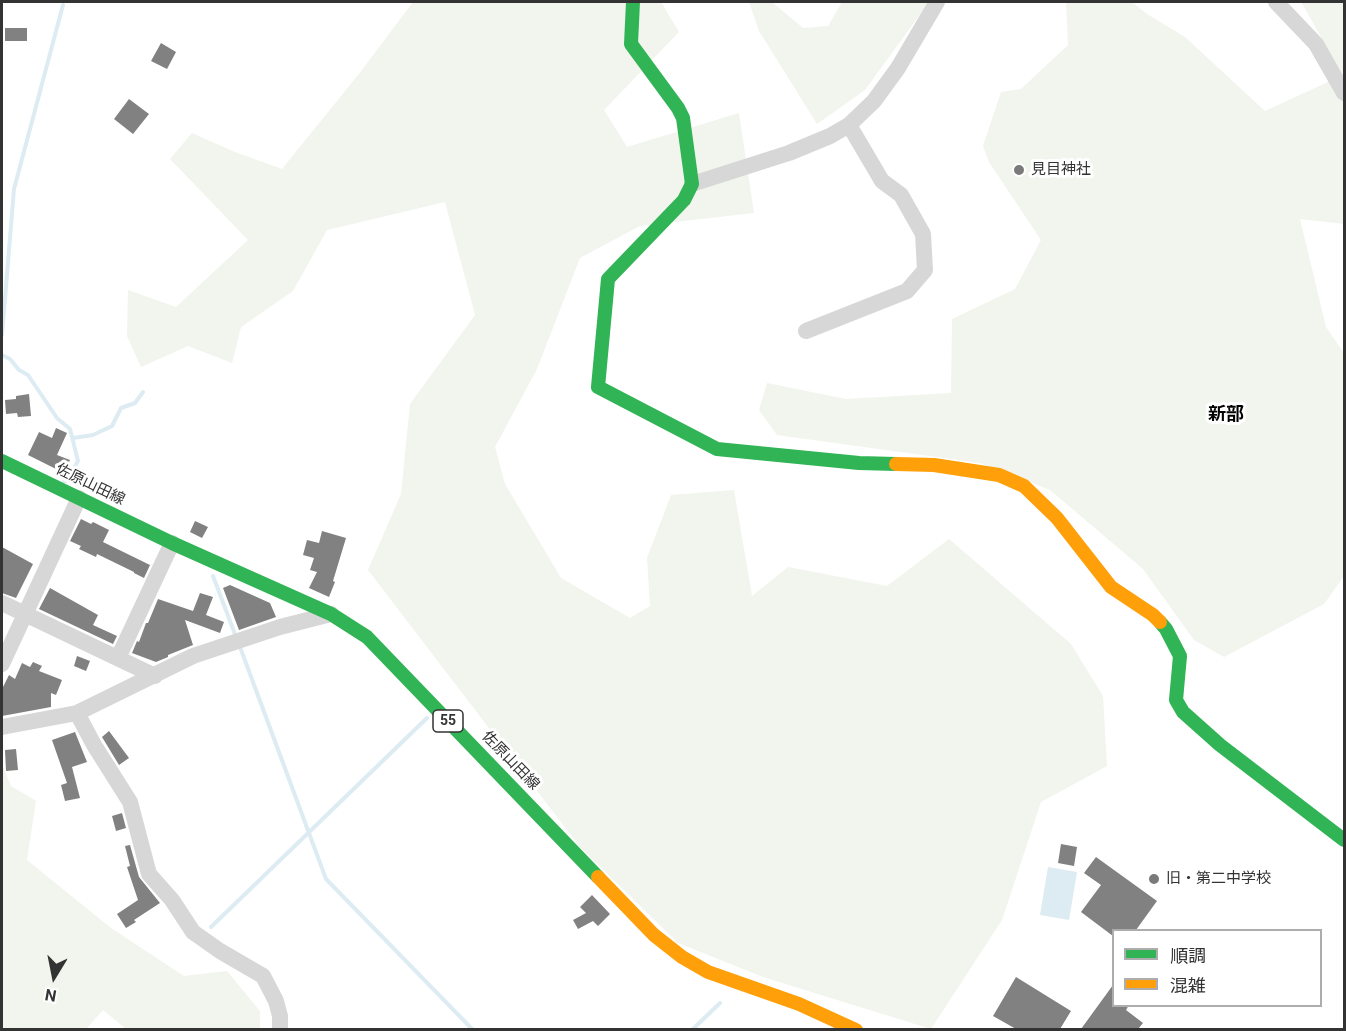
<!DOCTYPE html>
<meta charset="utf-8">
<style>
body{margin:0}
#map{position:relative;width:1346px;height:1031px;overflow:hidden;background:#fff;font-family:Roboto,"Noto Sans JP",sans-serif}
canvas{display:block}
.frame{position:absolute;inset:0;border:3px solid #333;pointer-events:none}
.legend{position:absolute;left:1112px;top:929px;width:210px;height:78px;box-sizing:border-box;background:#fff;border:2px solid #adadad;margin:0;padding:8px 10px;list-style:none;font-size:18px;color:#333}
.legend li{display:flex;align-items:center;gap:12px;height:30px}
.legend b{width:30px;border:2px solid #adadad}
.north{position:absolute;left:24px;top:947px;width:60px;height:60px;-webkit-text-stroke:4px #fff;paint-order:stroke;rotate:190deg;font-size:16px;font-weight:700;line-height:24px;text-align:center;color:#333}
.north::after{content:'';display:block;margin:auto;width:21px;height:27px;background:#333;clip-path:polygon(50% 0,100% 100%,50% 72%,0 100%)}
</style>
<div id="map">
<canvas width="1346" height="1031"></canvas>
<div class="frame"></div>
<ul class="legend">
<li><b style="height:8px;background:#30b455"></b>順調</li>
<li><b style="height:8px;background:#ff9f0a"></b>混雑</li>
</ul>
<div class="north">N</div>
</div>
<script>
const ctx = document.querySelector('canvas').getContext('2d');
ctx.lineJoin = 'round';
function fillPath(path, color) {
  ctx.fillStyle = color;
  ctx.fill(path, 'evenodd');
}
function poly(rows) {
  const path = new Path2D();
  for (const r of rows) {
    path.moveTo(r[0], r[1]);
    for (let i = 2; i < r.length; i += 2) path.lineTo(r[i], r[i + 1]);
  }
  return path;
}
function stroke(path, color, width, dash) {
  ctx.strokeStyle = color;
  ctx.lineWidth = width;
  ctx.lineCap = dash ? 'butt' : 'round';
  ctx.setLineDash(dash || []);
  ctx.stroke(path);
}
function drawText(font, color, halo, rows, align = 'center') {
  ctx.font = font + ' Roboto,"Noto Sans JP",sans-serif';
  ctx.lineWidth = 6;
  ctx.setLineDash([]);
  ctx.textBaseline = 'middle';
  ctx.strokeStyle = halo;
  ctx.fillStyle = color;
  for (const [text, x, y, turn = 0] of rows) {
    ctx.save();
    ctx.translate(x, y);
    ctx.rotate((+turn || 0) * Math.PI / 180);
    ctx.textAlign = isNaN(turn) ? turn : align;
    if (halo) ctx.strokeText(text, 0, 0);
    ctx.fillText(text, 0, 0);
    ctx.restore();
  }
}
const green = poly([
 [413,2,661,2,679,32,604,110,627,147,739,113,754,213,640,226,580,258,537,369,495,447,505,484,561,578,630,618,650,606,647,558,671,495,734,490,752,596,788,567,887,586,949,539,1071,644,1103,696,1107,766,1041,802,1002,920,931,1029,763,977,678,943,580,847,368,570,401,494,410,404,475,315,445,202,327,230,293,291,241,327,232,363,188,346,141,367,127,336,128,290,176,307,248,240,170,159,192,133,235,152,282,169,362,70],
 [749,2,772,2,803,28,828,26,842,2,929,2,865,90,817,124,759,31],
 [1066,2,1132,2,1147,14,1185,37,1265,111,1343,75,1301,2,1344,2,1344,224,1300,219,1326,327,1344,353,1344,576,1324,604,1224,657,1194,640,1143,569,1050,490,980,463,777,435,759,410,767,383,846,399,951,393,952,319,1015,289,1041,240,989,162,983,146,1001,92,1021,89,1068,45],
 [2,764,11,786,36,801,27,860,111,928,184,976,227,971,260,1011,260,1029,126,1029,103,1010,86,1029,2,1029]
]);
const water = poly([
 [1048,867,1077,872,1069,920,1040,915]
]);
const stream = poly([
 [2,335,14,189,63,5],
 [2,355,10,359,19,370,28,375,57,418,70,429,78,461,66,481,64,481],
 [73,438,93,435,112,426,121,408,135,403,143,392],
 [213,576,236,637],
 [240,647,326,879,473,1030],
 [211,927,427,718],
 [692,1030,720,1003]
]);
const building = poly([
 [5,28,27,28,27,41,5,41],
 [161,43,176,52,167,69,151,61],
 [129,99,149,114,133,134,114,119],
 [29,394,31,416,18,417,17,413,6,414,5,400,16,399,16,396],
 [56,428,67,433,57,455,70,460,64,473,28,455,39,432,52,438],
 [81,519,91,524,93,522,109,530,103,542,150,565,144,578,134,573,134,572,97,554,96,557,79,549,81,546,70,541],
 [195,521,208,527,202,538,190,532],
 [322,531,346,538,333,581,335,582,329,597,309,588,317,572,310,570,314,558,303,555,307,540,319,543],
 [2,547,33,564,16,598,2,593],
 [230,585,270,603,276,617,239,630,223,588],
 [50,588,98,615,93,625,117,636,113,644,39,609],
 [200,593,213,597,206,615,224,622,220,633,185,620,193,645,168,655,168,657,156,662,132,653,137,641,139,642,146,623,148,623,158,599,193,611],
 [77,656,90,661,86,671,74,666],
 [33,662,42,666,39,671,62,680,56,695,51,693,51,707,2,716,2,689,9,675,15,679,22,663,30,667],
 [109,731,129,758,119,765,102,737],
 [75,732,87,762,72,767,80,798,65,801,61,785,67,783,52,740],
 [16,749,18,770,6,771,5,750],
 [122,813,126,828,116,831,112,816],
 [1061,844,1077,847,1074,866,1058,863],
 [130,845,139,877,160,903,134,920,136,922,126,928,117,914,138,900,127,867,130,866,125,846],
 [1096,857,1157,901,1136,930,1113,930,1113,936,1081,912,1101,885,1084,873],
 [592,895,610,914,598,926,593,921,578,929,573,920,586,913,580,907],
 [1016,977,1071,1011,1060,1029,1016,1029,993,1016],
 [1113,985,1113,1005,1129,1005,1126,1010,1143,1023,1138,1029,1081,1029]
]);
const street = poly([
 [1276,2,1316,44,1344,93],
 [692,184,789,153,830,136,849,125,874,101,898,68,937,2],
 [806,331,907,291,925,270,923,234,901,195,882,181,849,125],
 [2,603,155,676],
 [118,658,172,543],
 [2,664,79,498],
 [77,713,94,745,130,802,149,874,172,900,193,932,220,951,263,976,276,1001,280,1016,280,1030],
 [2,727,77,713,193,656,280,627,331,614]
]);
const fast = poly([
 [633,2,631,44,678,108,683,118,692,184,684,200,608,279,598,387,717,449,859,463,896,464],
 [2,461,172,543,331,614,367,637,598,877],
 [1160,622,1166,629,1180,656,1176,700,1183,712,1220,745,1344,840]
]);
const slow = poly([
 [896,464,934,465,999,475,1024,486,1057,518,1111,587,1153,615,1160,622],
 [598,877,654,935,682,957,708,972,799,1004,856,1030]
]);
const markers = [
 [1019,170,6,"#7a7a7a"],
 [1154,879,6,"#7a7a7a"]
];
const shields = [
 [448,721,30]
];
const shieldNames = [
 ["55",448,721]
];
const poiNames = [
 ["見目神社",1031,170],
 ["旧・第二中学校",1166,879]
];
const streetNames = [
 ["佐原山田線",90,485,26],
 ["佐原山田線",510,761,46]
];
const quarterNames = [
 ["新部",1226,415]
];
fillPath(green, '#f1f5ed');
fillPath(water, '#ddebf3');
stroke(stream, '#ddebf3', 4);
fillPath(building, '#818181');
stroke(street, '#d7d7d7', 16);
stroke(fast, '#30b455', 14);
stroke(slow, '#ff9f0a', 14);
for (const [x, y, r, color] of markers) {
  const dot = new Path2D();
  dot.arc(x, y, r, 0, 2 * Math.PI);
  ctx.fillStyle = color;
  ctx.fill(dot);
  stroke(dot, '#fff', 2);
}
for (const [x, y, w] of shields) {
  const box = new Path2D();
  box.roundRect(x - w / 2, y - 11, w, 22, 4.5);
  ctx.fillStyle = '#fff';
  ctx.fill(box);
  stroke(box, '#333', 1.5);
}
drawText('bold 14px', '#333', null, shieldNames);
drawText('15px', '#333', '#fff', poiNames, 'left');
drawText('15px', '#333', '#fff', streetNames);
drawText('bold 18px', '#000', '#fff', quarterNames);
</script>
